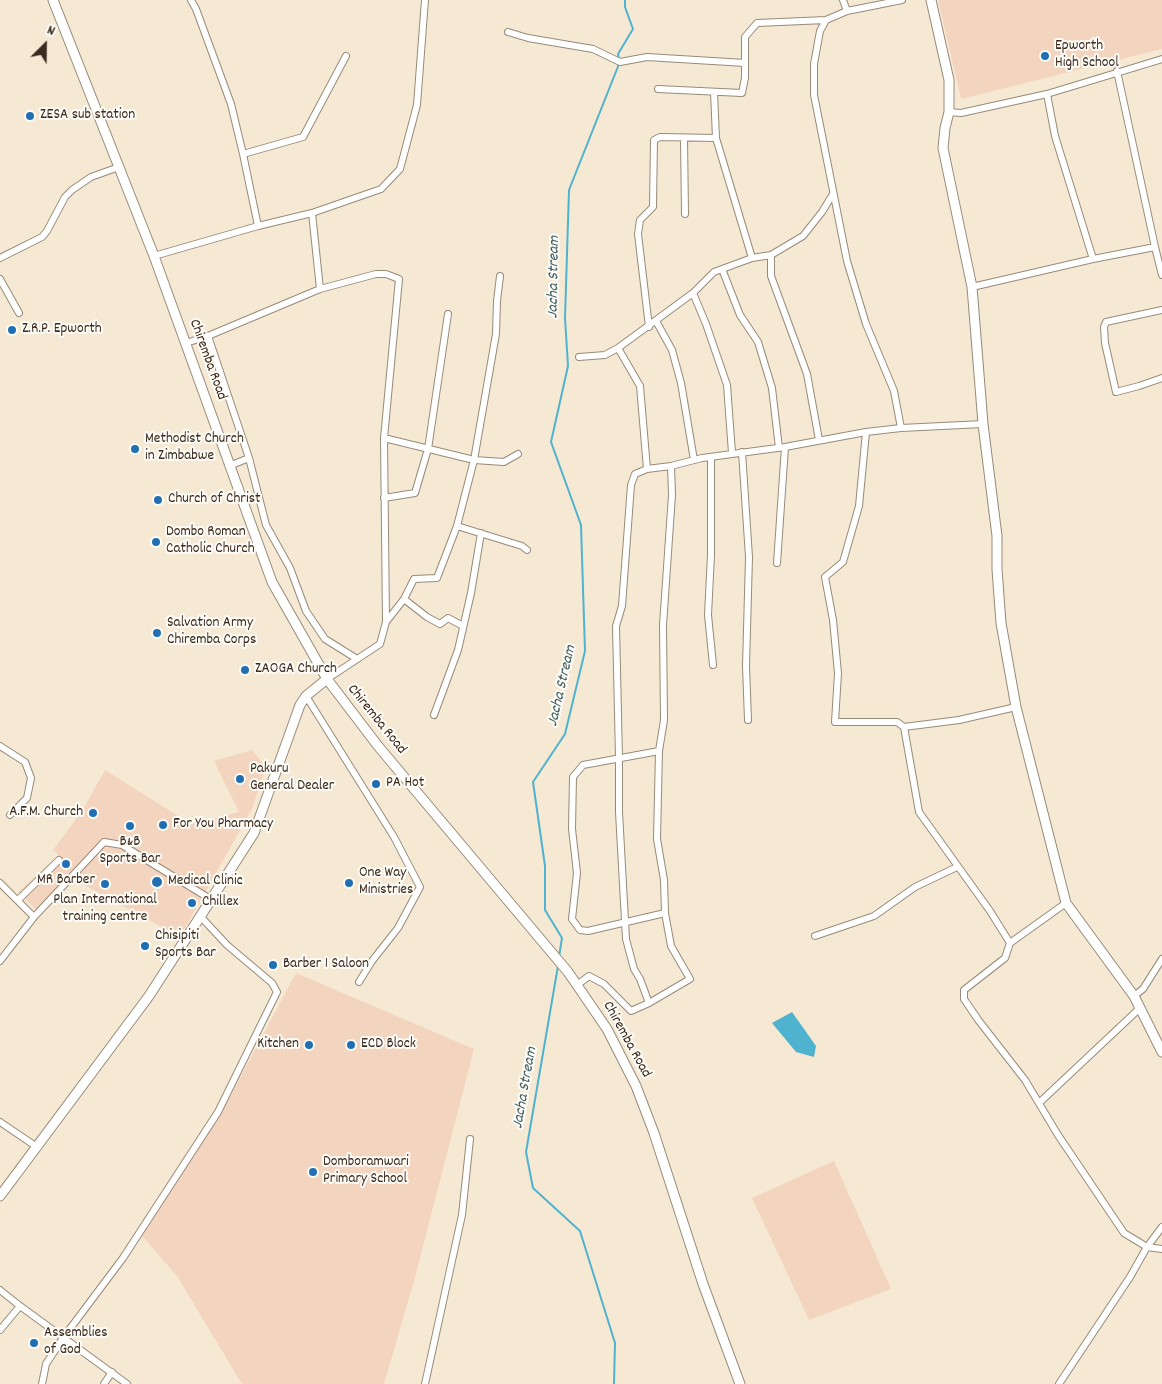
<!DOCTYPE html>
<style>
body{margin:0}
#map{position:relative;width:1162px;height:1384px;overflow:hidden;background:#f6e9d4;font-family:Dekko,sans-serif}
canvas{display:block}
.north{position:absolute;left:20px;top:20px;width:50px;height:50px;-webkit-text-stroke:4px #fdfcf7;paint-order:stroke;rotate:23deg;font-size:14px;font-weight:700;line-height:20px;text-align:center;color:#3b2a1e}
.north::after{content:'';display:block;margin:auto;width:18px;height:22px;background:#3b2a1e;clip-path:polygon(50% 0,100% 100%,50% 72%,0 100%)}
</style>
<div id="map">
<canvas width="1162" height="1384"></canvas>
<div class="north">N</div>
</div>
<script>
const ctx = document.querySelector('canvas').getContext('2d');
ctx.lineJoin = 'round';
function fillPath(path, color) {
  ctx.fillStyle = color;
  ctx.fill(path, 'evenodd');
}
function poly(rows) {
  const path = new Path2D();
  for (const r of rows) {
    path.moveTo(r[0], r[1]);
    for (let i = 2; i < r.length; i += 2) path.lineTo(r[i], r[i + 1]);
  }
  return path;
}
function stroke(path, color, width, dash) {
  ctx.strokeStyle = color;
  ctx.lineWidth = width;
  ctx.lineCap = dash ? 'butt' : 'round';
  ctx.setLineDash(dash || []);
  ctx.stroke(path);
}
function drawText(font, color, halo, rows, align = 'center') {
  ctx.font = font + ' Dekko,sans-serif';
  ctx.lineWidth = 4;
  ctx.setLineDash([]);
  ctx.textBaseline = 'middle';
  ctx.strokeStyle = halo;
  ctx.fillStyle = color;
  for (const [text, x, y, turn = 0] of rows) {
    ctx.save();
    ctx.translate(x, y);
    ctx.rotate((+turn || 0) * Math.PI / 180);
    ctx.textAlign = isNaN(turn) ? turn : align;
    if (halo) ctx.strokeText(text, 0, 0);
    ctx.fillText(text, 0, 0);
    ctx.restore();
  }
}
const built = poly([
 [938,0,1162,0,1162,49,961,99],
 [252,750,266,767,252,809,180,937,73,879,38,912,18,892,59,855,53,850,82,811,105,770,191,824,239,812,214,761],
 [296,973,474,1049,414,1281,384,1384,242,1384,177,1276,142,1236,224,1108],
 [834,1161,891,1289,809,1320,752,1198]
]);
const water = poly([
 [792,1012,816,1046,814,1057,796,1052,772,1023]
]);
const stream = poly([
 [619,60,618,54,633,29,625,7,625,0],
 [559,957,562,938,545,910,545,866,533,782,565,734,585,651,581,525,551,442,568,366,565,318,569,190,619,64],
 [558,966,526,1152,533,1188,580,1231,615,1343,614,1384]
]);
const street = poly([
 [191,0,196,9,231,104,243,154,258,226],
 [843,0,847,11,902,0],
 [847,11,826,20,820,31,814,64,814,95,847,261,866,324,894,391,901,428],
 [508,32,528,38,593,49,620,62,647,57,745,63],
 [658,89,742,93,745,78,745,37,757,23,826,20],
 [714,92,716,138,752,258],
 [1047,94,1055,136,1093,259,1155,247,1117,71],
 [949,112,961,113,1047,94,1162,59],
 [684,138,685,214],
 [243,154,303,137,346,56],
 [312,213,320,289],
 [1155,247,1162,275],
 [771,255,771,276,807,374,819,440],
 [154,256,258,226,312,213,381,189,400,169,417,105,425,0],
 [0,258,42,237,47,231,65,197,72,190,91,177,119,167],
 [722,269,740,315,758,342,772,388,779,448],
 [0,279,19,313],
 [972,287,1093,259],
 [693,293,706,324,727,385,732,453],
 [1162,310,1106,322,1104,327,1105,343,1116,392,1139,386,1162,378],
 [656,321,672,350,681,383,694,460],
 [649,327,638,234,640,220,653,207,654,140,660,137,716,138],
 [208,336,249,458,266,525,290,568,306,611,325,639,357,659],
 [186,343,208,336,320,289,376,274,386,274,399,279,384,438,386,622,380,644,327,679],
 [618,348,640,386,647,469],
 [579,357,605,355,618,348,693,293,714,272,752,258,771,255,803,236,822,212,833,194],
 [866,432,859,506,843,562,825,577,833,620,838,673,835,722,897,722,904,727,959,720,1016,707],
 [384,438,474,460,504,462,518,454],
 [742,452,749,557,746,666,748,720],
 [711,457,711,555,708,615,713,665],
 [229,466,249,458],
 [384,498,415,493,428,449,448,314],
 [457,526,522,546,527,550],
 [777,563,785,447],
 [404,599,427,617,440,624,448,618,463,626],
 [386,622,404,599,414,579,437,578,457,526,474,460,496,334,497,301,500,276],
 [306,696,394,837,420,887,398,928,372,961,359,982],
 [434,715,458,650,471,593,481,533],
 [904,727,919,812,990,911,1010,943],
 [0,746,25,762,31,778,27,798,10,815],
 [659,751,583,765,573,777,572,829,577,873,572,919,580,930,588,931,665,913],
 [0,883,34,917],
 [18,900,59,860],
 [1066,903,1010,943,1005,958,964,990,964,999,979,1021,1025,1080,1058,1135,1124,1233,1147,1247,1162,1249],
 [815,936,874,916,915,887,957,867],
 [0,961,34,917,104,842,122,845,212,900],
 [577,985,589,976,604,984,631,1011,649,1003,690,979,671,946,665,913,664,880,657,839,659,751,664,720,663,625,672,495,671,466],
 [1134,996,1143,989,1162,959],
 [649,1003,640,979,634,969,626,939,619,812,619,758,616,626,622,606,631,485,635,474,647,469,671,466,702,458,785,447,866,432,901,428,983,424],
 [1039,1103,1140,1008],
 [0,1122,37,1147],
 [0,1290,20,1306,127,1384],
 [0,1330,20,1306],
 [42,1384,46,1364,63,1338,123,1258,218,1112,277,992,272,983,227,945,201,917],
 [104,1384,112,1372],
 [425,1384,462,1215,470,1139],
 [1059,1384,1130,1277,1147,1247,1162,1227]
]);
const secondary = poly([
 [53,0,154,256,272,582,327,679,378,746,568,972,607,1029,636,1086,654,1133,703,1284,740,1384],
 [931,0,949,80,949,112,945,128,943,148,972,287,983,424,997,536,997,569,1001,623,1016,707,1066,903,1134,996,1162,1052],
 [0,1196,149,996,254,833,300,705,306,696,327,679]
]);
const markers = [
 [1045,56,5,"#1f6fb2"],
 [30,116,5,"#1f6fb2"],
 [12,330,5,"#1f6fb2"],
 [135,449,5,"#1f6fb2"],
 [158,500,5,"#1f6fb2"],
 [156,542,5,"#1f6fb2"],
 [157,633,5,"#1f6fb2"],
 [245,670,5,"#1f6fb2"],
 [240,779,5,"#1f6fb2"],
 [376,784,5,"#1f6fb2"],
 [93,813,5,"#1f6fb2"],
 [163,825,5,"#1f6fb2"],
 [130,826,5,"#1f6fb2"],
 [66,864,5,"#1f6fb2"],
 [157,882,6,"#1f6fb2"],
 [349,883,5,"#1f6fb2"],
 [105,884,5,"#1f6fb2"],
 [192,903,5,"#1f6fb2"],
 [145,946,5,"#1f6fb2"],
 [273,965,5,"#1f6fb2"],
 [309,1045,5,"#1f6fb2"],
 [351,1045,5,"#1f6fb2"],
 [313,1172,5,"#1f6fb2"],
 [34,1343,5,"#1f6fb2"]
];
const poiNames = [
 ["Epworth",1055,47],
 ["High School",1055,64],
 ["ZESA sub station",40,116],
 ["Z.R.P. Epworth",22,330],
 ["Methodist Church",145,440],
 ["in Zimbabwe",145,457],
 ["Church of Christ",168,500],
 ["Dombo Roman",166,533],
 ["Catholic Church",166,550],
 ["Salvation Army",167,624],
 ["Chiremba Corps",167,641],
 ["ZAOGA Church",255,670],
 ["Pakuru",250,770],
 ["General Dealer",250,787],
 ["PA Hot",386,784],
 ["A.F.M. Church",83,813,"right"],
 ["For You Pharmacy",173,825],
 ["B&B",130,843,"center"],
 ["Sports Bar",130,860,"center"],
 ["One Way",359,874],
 ["Ministries",359,891],
 ["MR Barber",66,881,"center"],
 ["Medical Clinic",168,882],
 ["Plan International",105,901,"center"],
 ["training centre",105,918,"center"],
 ["Chillex",202,903],
 ["Chisipiti",155,937],
 ["Sports Bar",155,954],
 ["Barber 1 Saloon",283,965],
 ["Kitchen",299,1045,"right"],
 ["ECD Block",361,1045],
 ["Domboramwari",323,1163],
 ["Primary School",323,1180],
 ["Assemblies",44,1334],
 ["of God",44,1351]
];
const streetNames = [
 ["Chiremba Road",207,360,70],
 ["Chiremba Road",376,720,51],
 ["Chiremba Road",626,1040,61]
];
const waterNames = [
 ["Jacha Stream",555,277,-89],
 ["Jacha Stream",563,686,-77],
 ["Jacha Stream",526,1088,-80]
];
fillPath(built, '#f3d4bf');
fillPath(water, '#4fb2ce');
stroke(stream, '#4fb2ce', 2);
stroke(street, '#988a79', 8);
stroke(secondary, '#988a79', 11);
stroke(street, '#fff', 6);
stroke(secondary, '#fff', 9);
for (const [x, y, r, color] of markers) {
  const dot = new Path2D();
  dot.arc(x, y, r, 0, 2 * Math.PI);
  ctx.fillStyle = color;
  ctx.fill(dot);
  stroke(dot, '#fdfcf7', 2);
}
drawText('15px', '#3b2a1e', '#fdfcf7', poiNames, 'left');
drawText('15px', '#3b2a1e', '#fdfcf7', streetNames);
drawText('italic 16px', '#436064', '#fdfcf7', waterNames);
</script>
